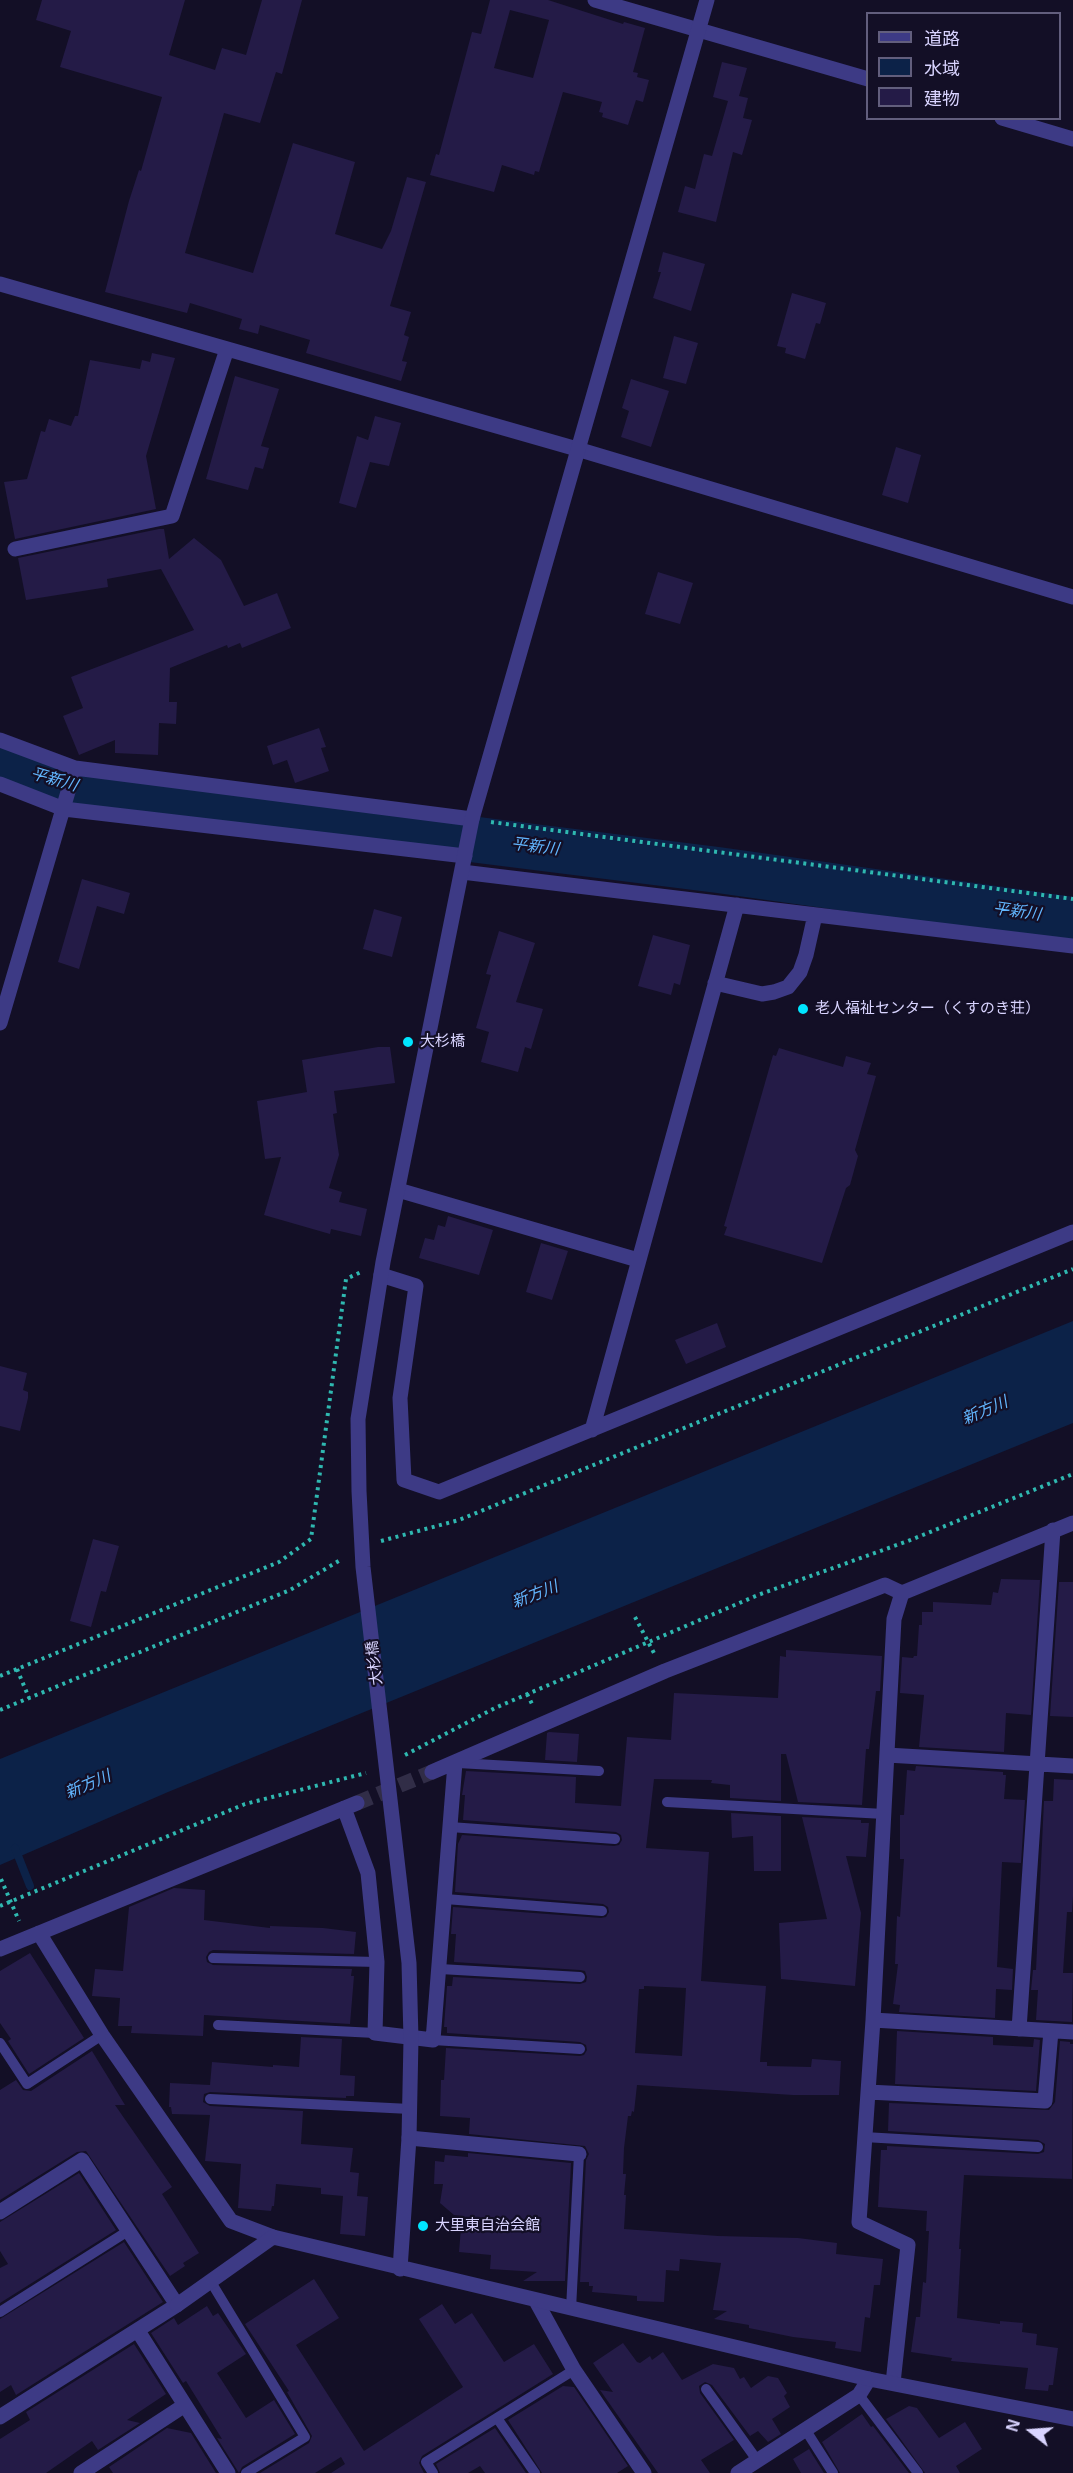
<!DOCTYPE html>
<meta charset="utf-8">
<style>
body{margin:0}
#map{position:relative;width:1073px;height:2473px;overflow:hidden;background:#130f26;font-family:Helvetica,"Noto Sans JP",sans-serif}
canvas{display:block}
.legend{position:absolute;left:866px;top:12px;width:195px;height:108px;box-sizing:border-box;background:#130f26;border:2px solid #625e7d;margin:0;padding:8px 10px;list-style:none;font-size:18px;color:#d9d4ff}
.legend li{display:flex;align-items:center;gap:12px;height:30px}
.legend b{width:30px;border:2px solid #625e7d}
.north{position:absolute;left:1001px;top:2401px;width:60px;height:60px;-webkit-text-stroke:4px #130f26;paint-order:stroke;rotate:287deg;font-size:16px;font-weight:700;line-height:24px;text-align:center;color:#d9d4ff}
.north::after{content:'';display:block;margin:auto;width:21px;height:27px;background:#d9d4ff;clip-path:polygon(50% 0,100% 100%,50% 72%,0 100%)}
</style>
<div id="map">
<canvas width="1073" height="2473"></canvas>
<ul class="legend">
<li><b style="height:8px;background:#3d3a85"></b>道路</li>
<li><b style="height:16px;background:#0c2248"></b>水域</li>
<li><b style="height:16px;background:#241b47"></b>建物</li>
</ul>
<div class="north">N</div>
</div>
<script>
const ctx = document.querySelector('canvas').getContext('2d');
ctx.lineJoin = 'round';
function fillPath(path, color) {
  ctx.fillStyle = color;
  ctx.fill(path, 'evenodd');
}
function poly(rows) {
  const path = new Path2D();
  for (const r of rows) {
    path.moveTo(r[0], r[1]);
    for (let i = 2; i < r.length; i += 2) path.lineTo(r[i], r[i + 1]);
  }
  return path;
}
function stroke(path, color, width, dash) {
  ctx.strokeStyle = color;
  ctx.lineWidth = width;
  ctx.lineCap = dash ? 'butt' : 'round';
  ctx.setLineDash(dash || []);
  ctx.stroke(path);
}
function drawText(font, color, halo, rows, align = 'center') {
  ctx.font = font + ' Helvetica,"Noto Sans JP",sans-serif';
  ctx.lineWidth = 4.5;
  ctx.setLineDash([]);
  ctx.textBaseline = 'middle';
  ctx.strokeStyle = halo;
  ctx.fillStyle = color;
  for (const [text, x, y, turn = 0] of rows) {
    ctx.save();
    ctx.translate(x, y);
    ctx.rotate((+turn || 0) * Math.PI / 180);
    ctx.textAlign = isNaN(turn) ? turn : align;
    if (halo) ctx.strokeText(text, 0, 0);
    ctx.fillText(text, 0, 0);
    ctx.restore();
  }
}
const water = poly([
 [1073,1321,1073,1423,168,1792,0,1865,0,1759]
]);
const stream = poly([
 [15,1848,30,1886]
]);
const river = poly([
 [0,763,44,779,103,793,718,870,1073,920]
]);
const building = poly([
 [42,0,185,0,169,55,215,70,222,48,246,55,262,0,302,0,282,74,276,72,260,123,224,113,185,253,253,273,293,143,355,162,335,234,382,249,391,231,407,177,426,182,390,306,411,312,404,335,409,337,402,361,407,362,401,381,306,353,310,340,260,325,258,334,239,329,242,319,190,303,187,313,105,292,129,201,139,170,141,171,162,97,60,67,71,31,36,20],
 [490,0,548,0,623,24,624,22,645,28,633,72,638,73,637,77,649,80,643,102,636,100,628,125,602,117,603,113,599,112,602,102,563,92,539,172,535,171,534,175,502,165,494,192,430,175,436,154,439,155,472,32,481,34],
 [510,10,549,20,533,78,494,68],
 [722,62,747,68,739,96,748,98,743,118,752,120,742,155,733,152,716,222,678,212,685,186,695,189,704,154,712,156,728,101,713,97],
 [663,252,705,264,691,311,653,298,661,272,658,272],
 [792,293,826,303,820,324,816,323,805,359,785,353,786,348,777,346],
 [674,336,698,343,686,384,663,378],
 [152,353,175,358,146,456,156,509,15,539,4,482,27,479,41,431,45,432,49,419,71,426,75,416,78,416,90,360,140,369,142,360,150,362],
 [235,376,279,389,261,446,269,448,263,469,255,467,248,490,206,479],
 [631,379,669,391,651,447,621,437,629,411,622,408],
 [375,416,401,423,389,466,370,462,356,508,339,503,357,436,368,440],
 [896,447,921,455,908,503,882,495],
 [159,529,164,529,169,559,194,538,221,560,244,606,277,593,291,628,242,648,240,643,228,648,227,645,170,668,169,702,177,702,176,724,159,723,158,755,115,753,115,740,79,755,63,716,83,708,71,677,194,630,161,569,107,579,108,587,26,600,18,558],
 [658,572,693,583,680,624,645,614],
 [319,728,326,747,321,748,329,771,295,783,287,760,273,765,267,746],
 [82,879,130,893,124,914,97,906,79,969,58,962],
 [374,909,402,917,392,957,363,949],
 [499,931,535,943,516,1002,543,1009,531,1049,525,1047,518,1072,481,1062,489,1032,476,1028,491,975,486,974],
 [653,935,690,945,680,985,674,983,671,995,638,986],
 [378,1047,390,1047,395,1083,334,1091,337,1113,333,1114,339,1155,329,1188,342,1192,339,1202,367,1209,361,1236,331,1229,330,1234,264,1215,281,1157,265,1159,257,1101,307,1092,302,1060],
 [779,1048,843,1067,846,1056,871,1063,867,1074,876,1076,855,1150,858,1156,850,1185,846,1188,822,1263,724,1235,727,1227,724,1226,773,1055,776,1056],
 [448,1216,493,1230,479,1275,419,1258,425,1238,434,1240,438,1225,445,1227],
 [541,1243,568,1251,552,1300,526,1292],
 [717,1323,726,1347,686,1364,675,1340],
 [0,1366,27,1373,23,1390,28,1392,28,1398,20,1431,0,1426],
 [93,1539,119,1546,106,1592,101,1591,91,1627,70,1621],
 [1001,1579,1040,1580,1031,1715,1006,1713,1004,1752,919,1747,924,1695,900,1693,902,1657,913,1658,914,1656,917,1656,919,1625,922,1625,922,1612,933,1612,933,1602,991,1605,993,1592,998,1593],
 [1059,1582,1073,1582,1073,1717,1050,1716],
 [786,1650,882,1656,880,1691,876,1691,869,1749,866,1749,862,1805,798,1802,786,1754,781,1754,781,1801,730,1798,730,1785,711,1783,712,1780,654,1779,646,1848,709,1852,701,1981,766,1986,760,2062,767,2062,767,2066,811,2067,812,2059,841,2061,839,2095,793,2095,637,2085,634,2112,632,2111,631,2116,628,2116,624,2148,623,2174,626,2174,624,2195,626,2195,624,2229,718,2236,798,2238,837,2243,836,2254,883,2259,880,2285,874,2285,870,2318,865,2317,861,2352,835,2348,836,2342,793,2337,749,2328,749,2325,714,2319,727,2311,713,2310,721,2263,680,2259,679,2271,666,2270,664,2302,637,2301,637,2296,592,2292,593,2286,589,2286,589,2282,580,2282,586,2160,589,2154,585,2146,469,2134,470,2118,440,2116,441,2080,444,2080,446,2048,580,2056,584,2055,587,2050,586,2045,580,2042,447,2033,447,2027,444,2027,447,1986,452,1986,453,1977,580,1984,586,1982,587,1977,585,1971,580,1970,454,1962,456,1934,451,1934,453,1907,601,1918,606,1917,609,1912,608,1907,603,1904,455,1892,458,1844,462,1835,614,1846,619,1845,622,1840,621,1835,616,1832,463,1820,465,1795,462,1795,466,1771,576,1777,575,1803,621,1806,627,1737,671,1740,674,1693,778,1698,780,1656,786,1657],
 [644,1986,686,1988,682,2056,635,2053,639,1989,644,1989],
 [549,1732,579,1734,577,1762,545,1760,547,1733],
 [916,1766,1003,1772,1003,1775,1006,1775,1004,1799,1025,1800,1021,1863,1002,1862,997,1967,1013,1969,1012,1990,996,1989,995,2018,899,2012,900,2005,893,2004,898,1964,895,1964,897,1916,900,1917,904,1859,900,1859,900,1815,904,1815,907,1770,915,1771],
 [1054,1779,1073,1780,1073,1896,1072,1912,1067,1912,1063,1973,1073,1973,1072,2022,1036,2020,1038,1990,1031,1990,1033,1970,1036,1970,1044,1801,1053,1801],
 [731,1813,781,1816,781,1871,754,1871,753,1836,732,1838],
 [802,1817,861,1820,861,1823,869,1823,866,1857,846,1856,861,1913,855,1986,781,1979,779,1923,827,1919],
 [174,1888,205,1890,204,1920,270,1928,270,1926,323,1928,356,1932,354,1954,213,1950,209,1952,206,1957,207,1962,213,1965,352,1969,351,1976,354,1976,350,2024,204,2015,203,2036,131,2033,132,2026,118,2026,120,1998,92,1996,95,1969,123,1971,129,1907],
 [30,1953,84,2038,29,2074,8,2041,11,2039,0,2023,0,1971],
 [897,2031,993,2037,993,2045,1033,2047,1034,2039,1040,2040,1036,2091,895,2084],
 [301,2037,342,2039,340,2075,355,2076,354,2096,346,2096,346,2098,210,2092,204,2094,203,2102,210,2106,303,2111,301,2144,353,2148,350,2172,359,2173,357,2196,368,2197,365,2236,340,2234,343,2196,321,2194,321,2188,276,2184,274,2206,272,2206,271,2211,238,2208,241,2164,205,2161,210,2115,172,2114,171,2107,169,2107,170,2083,210,2085,212,2062,273,2067,273,2065,299,2067],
 [1060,2041,1070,2042,1070,2044,1073,2044,1072,2179,964,2175,959,2249,961,2249,957,2318,1000,2324,1000,2321,1023,2323,1022,2332,1037,2334,1036,2345,1058,2348,1053,2385,1049,2385,1048,2391,1025,2389,1028,2368,951,2361,952,2358,911,2352,916,2317,920,2317,923,2282,926,2283,929,2231,926,2231,927,2211,878,2207,881,2150,887,2150,887,2146,1038,2154,1044,2152,1045,2144,1038,2140,888,2131,889,2103,1049,2110,1055,2102],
 [92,2051,125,2105,115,2105,172,2187,162,2194,199,2253,183,2263,185,2266,170,2276,86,2151,77,2152,0,2200,0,2090,16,2080,23,2090,31,2091],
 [468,2153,571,2163,565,2281,523,2281,537,2272,490,2269,491,2255,459,2252,462,2216,454,2215,440,2203,443,2184,434,2184,435,2161,444,2162,445,2155,468,2157],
 [79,2173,116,2230,0,2303,0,2268,8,2264,0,2251,0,2222],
 [124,2242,163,2302,16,2395,11,2385,0,2392,0,2319],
 [314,2279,339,2318,296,2345,364,2451,463,2387,419,2319,442,2304,455,2324,472,2313,504,2362,534,2344,553,2374,422,2456,419,2463,424,2473,331,2473,345,2464,341,2457,315,2473,260,2473,309,2443,312,2436,287,2392,289,2391,245,2324],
 [207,2306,213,2316,218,2313,246,2354,217,2373,246,2418,274,2400,295,2434,242,2467,239,2473,217,2438,222,2439,186,2381,183,2383,151,2333,174,2318,178,2325],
 [623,2343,637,2362,640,2363,650,2356,652,2360,663,2352,682,2380,713,2364,734,2368,740,2379,744,2377,751,2388,768,2376,778,2378,787,2393,784,2396,790,2407,772,2419,781,2434,768,2442,758,2431,750,2436,712,2385,705,2382,699,2386,700,2393,734,2440,701,2460,710,2473,658,2473,600,2390,613,2392,593,2363],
 [134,2344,166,2394,127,2420,140,2423,98,2450,92,2441,46,2473,0,2473,0,2439,30,2420,26,2412],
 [563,2386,574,2387,628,2466,617,2473,542,2473,508,2420],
 [909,2406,917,2408,939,2438,965,2422,982,2449,956,2466,960,2473,925,2473,886,2419],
 [862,2414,871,2427,873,2426,909,2473,840,2473,822,2442],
 [167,2428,191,2433,216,2473,113,2473,109,2467],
 [495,2428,526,2473,485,2473,480,2466,468,2473,440,2473,436,2464],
 [809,2449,824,2473,801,2473,793,2459]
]);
const minorTunnel = poly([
 [357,1803,432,1772]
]);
const path = poly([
 [491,822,1073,899],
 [381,1541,459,1520,1073,1269],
 [635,1617,655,1655],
 [17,1669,29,1698],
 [0,1676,279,1562,311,1539,346,1279,361,1272],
 [527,1694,533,1706],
 [0,1710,290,1590,342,1559],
 [405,1755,495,1708,758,1595,908,1541,1073,1474],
 [1,1879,19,1921],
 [0,1906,245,1804,366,1773]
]);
const service = poly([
 [458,1763,599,1771],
 [667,1802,884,1814],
 [450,1827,615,1839],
 [445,1899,602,1911],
 [213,1958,377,1962],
 [440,1969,580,1977],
 [218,2025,375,2033],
 [433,2040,580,2049],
 [0,2043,27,2084,102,2035],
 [210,2099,410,2109],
 [864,2137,1038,2147],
 [211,2282,305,2437,246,2473],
 [571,2309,579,2154],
 [0,2312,128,2231],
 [706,2389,757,2460],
 [859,2395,918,2473],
 [497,2418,535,2473],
 [805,2429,833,2473],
 [433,2473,426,2462,574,2370]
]);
const minor = poly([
 [595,0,868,79],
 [1002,118,1073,139],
 [0,284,577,449,1073,597],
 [15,549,172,516,227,349],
 [0,740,75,768,472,819],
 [0,784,64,809,465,856],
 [462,872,1073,946],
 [715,983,762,994,774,992,788,987,800,972,806,955,815,915],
 [0,1023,75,768],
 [398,1190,638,1260],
 [381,1275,416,1286,400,1398,404,1480,439,1492,1073,1232],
 [592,1430,737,905],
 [887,1755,1073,1766],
 [432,1772,665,1671,885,1585,902,1593],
 [344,1808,368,1873,377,1962,375,2033,433,2040,455,1763],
 [39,1933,102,2035,231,2221,273,2237],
 [0,1949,357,1803],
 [873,2020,1073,2032],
 [1019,2029,1053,1530],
 [868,2092,1045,2101,1051,2031],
 [409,2138,579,2154],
 [0,2212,82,2160,177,2305,0,2417],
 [536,2301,574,2370,644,2473],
 [138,2331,228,2473],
 [893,2383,908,2245,859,2222,873,2020,894,1619,902,1593,1073,1523],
 [81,2473,185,2405],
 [738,2473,859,2395,869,2379]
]);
const tertiary = poly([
 [400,2269,409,2138,411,2039,409,1963,363,1567,359,1491,358,1419,383,1262,472,819,707,0],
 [177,2305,273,2237,869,2379,1073,2419]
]);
const markers = [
 [803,1009,6,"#00e5ff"],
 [408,1042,6,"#00e5ff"],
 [423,2226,6,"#00e5ff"]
];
const poiNames = [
 ["老人福祉センター（くすのき荘）",815,1009],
 ["大杉橋",420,1042],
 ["大里東自治会館",435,2226]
];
const streetNames = [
 ["大杉橋",375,1663,-97]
];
const waterNames = [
 ["平新川",54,780,16],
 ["平新川",535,847,7],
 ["平新川",1017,912,8],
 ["新方川",985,1411,-23],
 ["新方川",535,1595,-21],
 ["新方川",88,1785,-23]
];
fillPath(water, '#0c2248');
stroke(stream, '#0c2248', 8);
stroke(river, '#0c2248', 46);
fillPath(building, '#241b47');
stroke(minorTunnel, '#312d47', 15, [15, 8]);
stroke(path, '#2fb8b0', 4, [3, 4.5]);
stroke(service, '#3d3a85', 10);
stroke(minor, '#3d3a85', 15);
stroke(tertiary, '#3d3a85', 15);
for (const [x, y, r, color] of markers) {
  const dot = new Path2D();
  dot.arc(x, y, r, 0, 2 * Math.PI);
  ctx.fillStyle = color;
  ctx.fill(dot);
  stroke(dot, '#130f26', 2);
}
drawText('15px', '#d9d4ff', '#130f26', poiNames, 'left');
drawText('15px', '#d9d4ff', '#130f26', streetNames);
drawText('italic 16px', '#62b6ff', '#130f26', waterNames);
</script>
